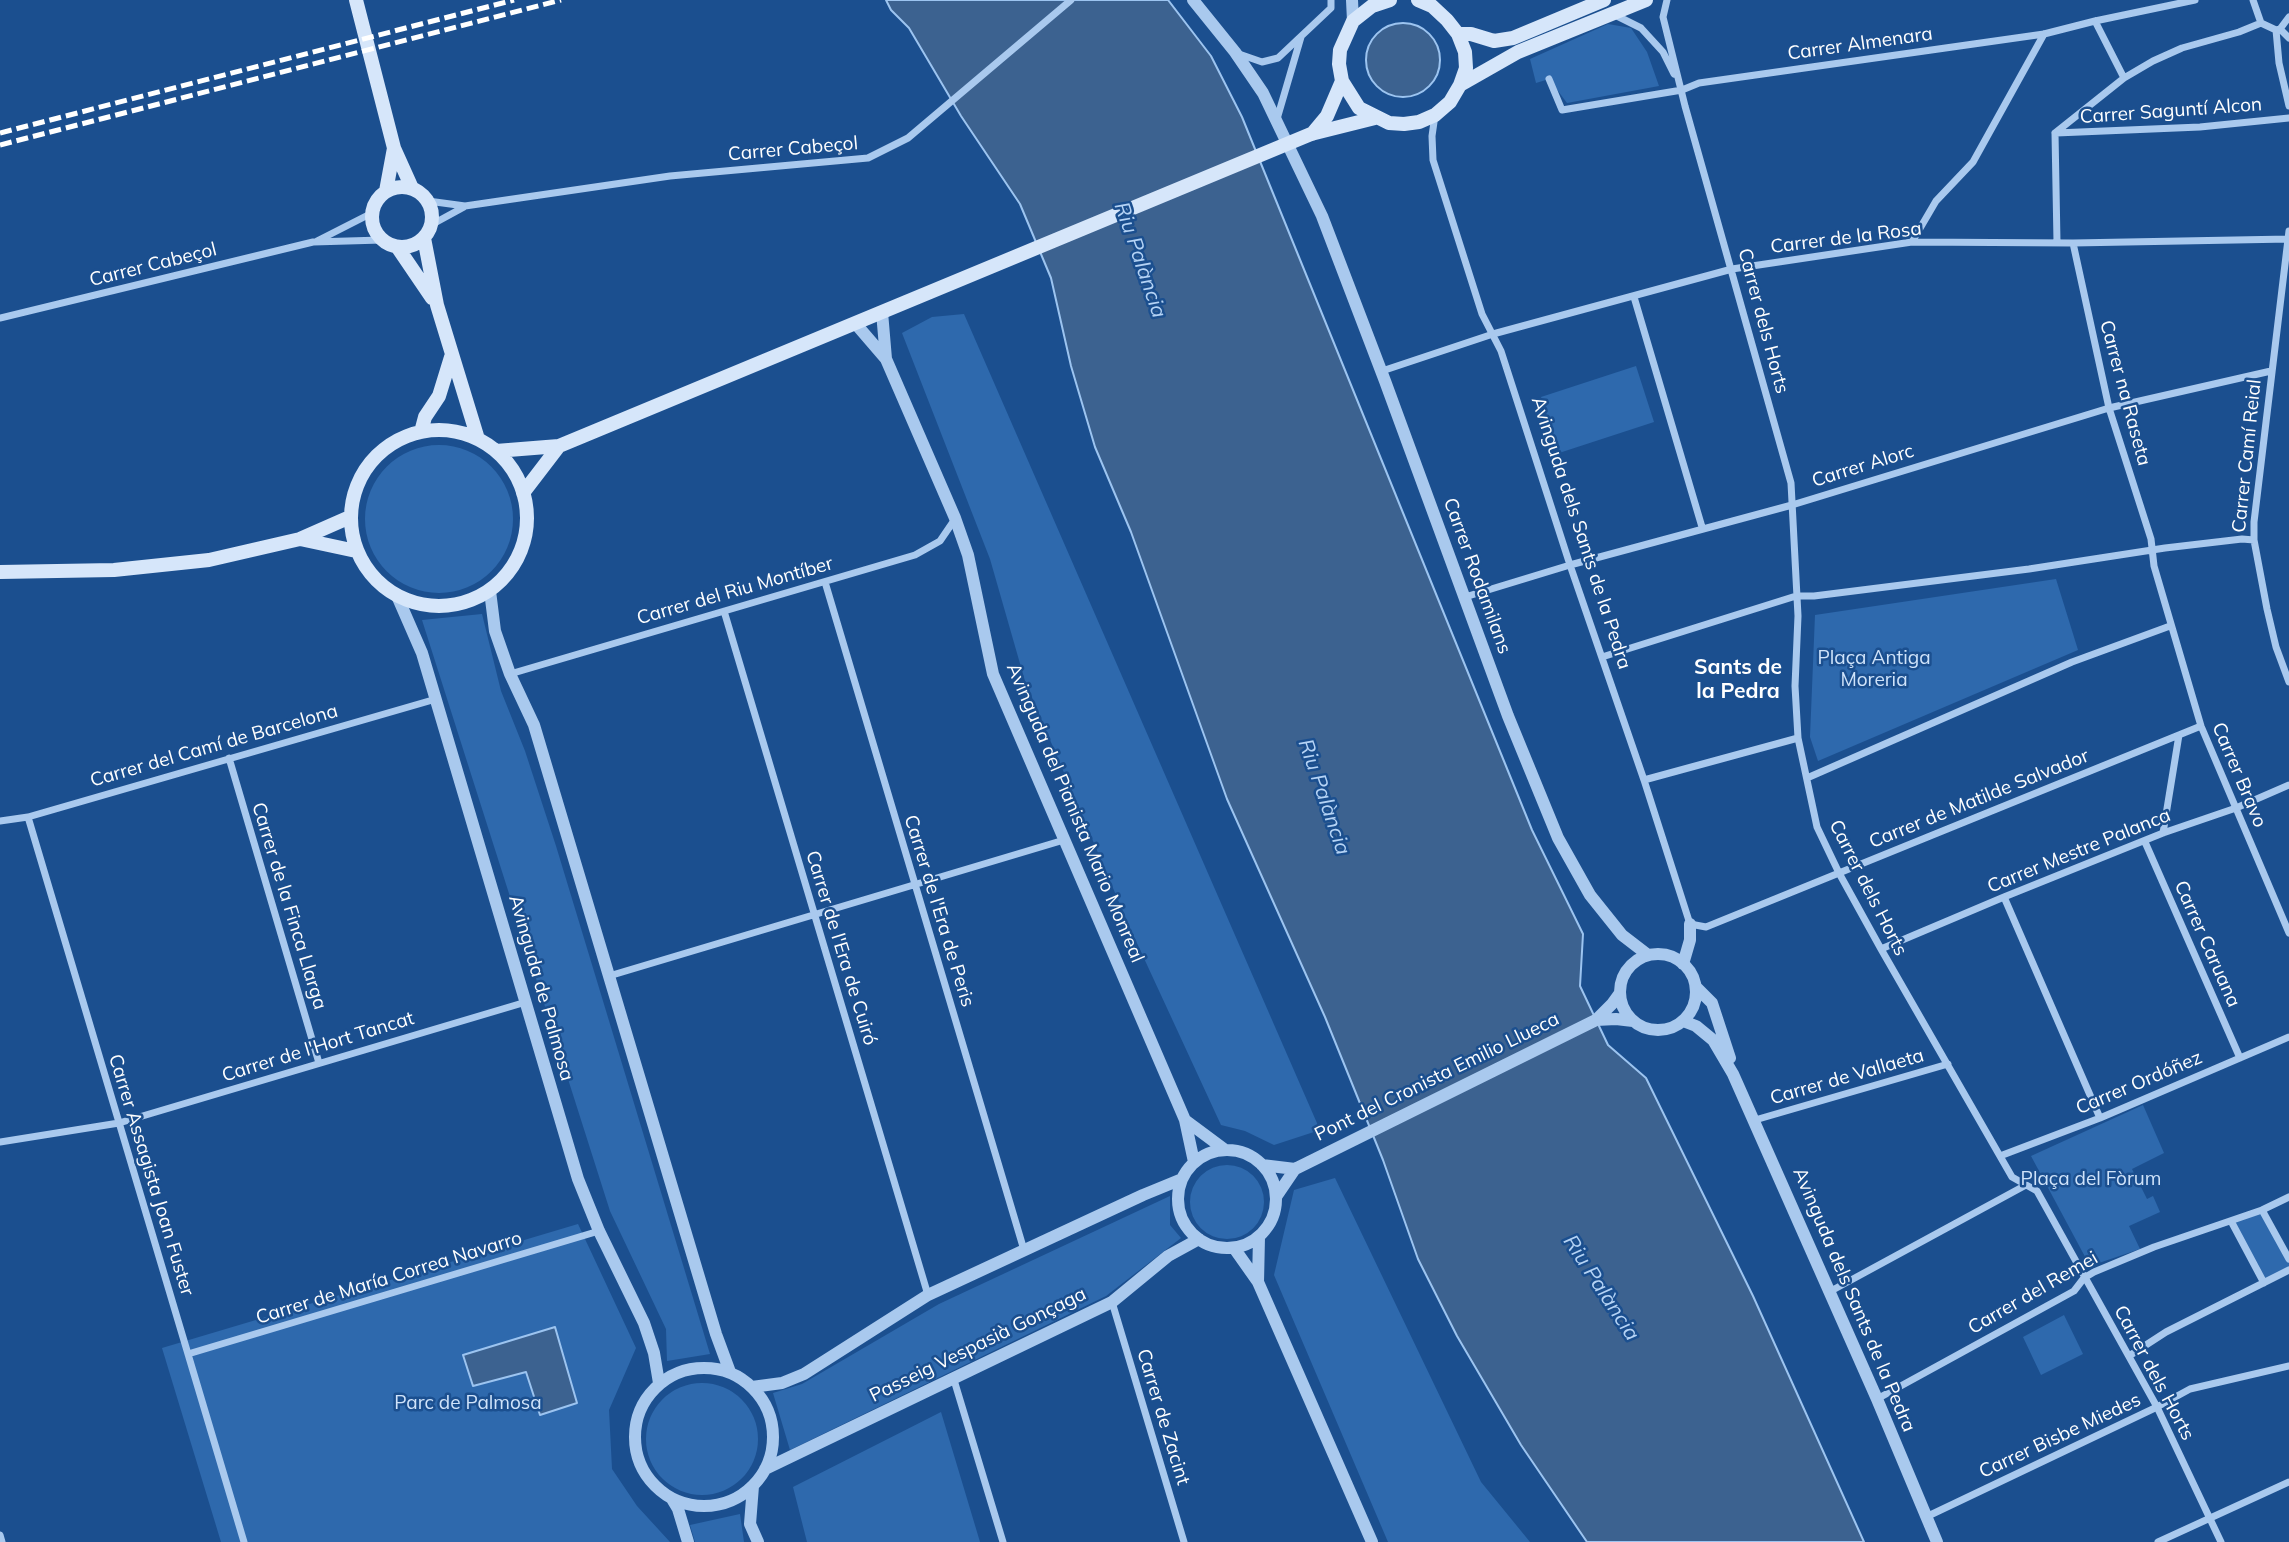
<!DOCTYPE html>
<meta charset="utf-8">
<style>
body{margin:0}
canvas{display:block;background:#1b4f8f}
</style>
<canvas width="2289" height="1542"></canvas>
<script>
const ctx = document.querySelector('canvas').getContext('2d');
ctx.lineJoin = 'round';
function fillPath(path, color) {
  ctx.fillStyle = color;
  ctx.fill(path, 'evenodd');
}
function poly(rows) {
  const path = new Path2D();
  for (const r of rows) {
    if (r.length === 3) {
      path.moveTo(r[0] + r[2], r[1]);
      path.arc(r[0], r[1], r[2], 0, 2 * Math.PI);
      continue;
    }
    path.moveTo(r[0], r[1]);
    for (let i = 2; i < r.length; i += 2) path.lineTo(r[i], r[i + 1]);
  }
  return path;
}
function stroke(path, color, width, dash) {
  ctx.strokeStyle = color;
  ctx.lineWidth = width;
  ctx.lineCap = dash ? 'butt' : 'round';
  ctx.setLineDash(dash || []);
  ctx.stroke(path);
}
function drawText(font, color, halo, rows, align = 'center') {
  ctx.font = font + ' Mulish,sans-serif';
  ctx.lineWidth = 5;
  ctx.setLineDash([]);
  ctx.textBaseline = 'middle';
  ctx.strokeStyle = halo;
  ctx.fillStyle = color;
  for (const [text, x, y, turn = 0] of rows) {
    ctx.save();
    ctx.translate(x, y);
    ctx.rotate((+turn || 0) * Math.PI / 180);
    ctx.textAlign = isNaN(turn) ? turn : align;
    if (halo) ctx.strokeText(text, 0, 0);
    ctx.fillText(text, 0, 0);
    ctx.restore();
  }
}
const green = poly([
 [1608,24,1631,28,1647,52,1659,86,1567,103,1549,79,1536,83,1530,59],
 [964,314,1320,1130,1274,1145,1245,1131,1221,1125,1130,928,1025,681,990,559,902,333,932,317],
 [1636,366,1654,422,1559,453,1541,397],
 [439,519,74],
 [2056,579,2078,650,1818,761,1810,737,1815,615],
 [482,614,501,691,525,751,556,846,710,1354,667,1361,666,1329,610,1211,422,620],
 [2143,1105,2164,1153,2132,1169,2147,1199,2153,1196,2160,1212,2129,1226,2140,1249,2090,1266,2031,1156],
 [1227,1202,37],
 [1335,1178,1481,1482,1530,1542,1388,1542,1274,1275,1294,1190],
 [1170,1196,1170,1225,1181,1238,1106,1296,790,1450,773,1393,802,1384,939,1304],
 [2262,1210,2289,1259,2289,1270,2264,1283,2231,1221],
 [578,1224,636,1348,609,1410,612,1469,637,1506,670,1542,221,1542,162,1348],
 [2064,1315,2083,1354,2041,1375,2023,1337],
 [702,1439,56],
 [941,1412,980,1542,807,1542,793,1487],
 [740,1514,744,1542,695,1542,690,1525]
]);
const water = poly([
 [886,0,1168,0,1211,56,1242,117,1532,830,1583,934,1580,986,1608,1045,1646,1078,1753,1296,1864,1542,1587,1542,1521,1445,1457,1336,1418,1259,1383,1160,1325,1017,1227,799,1131,532,1095,447,1071,366,1051,278,1020,204,961,116,909,28,891,10,886,0],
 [1403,60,37],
 [555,1327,577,1403,540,1415,526,1372,473,1386,463,1355,555,1327]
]);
const minor = poly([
 [1667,0,1663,17,1685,106,1791,483,1798,616,1795,686,1798,738,1817,827,1839,873,1881,949,2012,1177,2037,1191,2157,1407,2221,1542],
 [2253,0,2261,23,2276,30,2280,29,2289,17],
 [1615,15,1641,28,1663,52,1674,74],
 [2095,21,2124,78],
 [2280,29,2289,38],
 [2276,30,2279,63,2289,106],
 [1239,54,1262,62,1278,58,1331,8,1331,0],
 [1549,79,1562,110,1682,90,1699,83,2044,34,2095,21,2195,0],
 [1435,115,1432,136,1433,160,1482,314,1501,351,1570,565,1644,780,1690,924,1706,927,2201,726],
 [1277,119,1301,37],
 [2055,133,2124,78,2153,61,2182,48,2239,32,2261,23],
 [2055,133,2057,242],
 [2056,133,2200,127,2289,118],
 [428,201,465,206,670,176,868,158,908,138,1071,0],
 [431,225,464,207],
 [2289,231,2254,522,2254,540,2267,609,2276,647,2289,682],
 [317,241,372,213],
 [1912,242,1936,201,1973,162,2044,34],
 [2073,243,2109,408,2151,539,2154,566,2201,726,2289,933],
 [1634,297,1702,527],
 [0,318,313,242,382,240],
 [1382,371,1493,334,1732,269,1912,242,2073,243,2289,239],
 [825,582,1024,1250],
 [1465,597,1570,565,1792,505,2109,408,2271,371],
 [724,611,928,1295],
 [1602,657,1796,596,1814,596,2029,569,2165,548,2242,539,2254,540],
 [510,674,915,555,940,541,955,519],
 [229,758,319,1063],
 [1807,778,2072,662,2170,626],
 [1644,780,1798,738],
 [28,817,244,1542],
 [0,821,28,817,436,699],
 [2163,833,2179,735],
 [2145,842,2240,1058],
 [2004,897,2100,1118],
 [1881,949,2004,897,2163,833,2236,808,2289,785],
 [609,976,1064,840],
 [1755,1120,1948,1064],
 [0,1142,119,1123,526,1002],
 [2000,1156,2100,1118,2289,1037],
 [2262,1210,2289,1259],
 [2231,1221,2264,1283],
 [1829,1292,2026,1185],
 [1112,1302,1184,1542],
 [188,1354,599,1231],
 [2129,1356,2166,1332,2289,1270],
 [954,1380,1003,1542],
 [1877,1399,2074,1291,2084,1278,2094,1272,2154,1247,2262,1210,2289,1197],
 [1926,1517,2157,1407,2190,1389,2289,1366],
 [0,1535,2,1542],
 [2158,1542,2289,1482]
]);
const tertiary = poly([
 [1193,0,1235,52,1263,93,1322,216,1385,381,1508,716,1558,838,1590,895,1622,935,1648,955],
 [1352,0,1353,21],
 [882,312,886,359],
 [855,323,886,359,955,518,968,555,993,674,1185,1120,1194,1162],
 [490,591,495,631,510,674,534,725,716,1334,730,1372],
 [398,598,422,653,578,1179,599,1231,644,1323,654,1353,659,1383],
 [1658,992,38],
 [1683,964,1690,940,1690,924],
 [1696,987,1712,1003,1730,1058],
 [1596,1020,1616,1019,1633,1021],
 [1683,1021,1696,1026,1713,1040,1733,1074,1877,1399,1937,1542],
 [1185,1120,1224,1149],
 [1227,1199,49],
 [1262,1165,1295,1169],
 [1276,1197,1295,1169,1596,1020,1612,1004,1620,993],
 [1234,1248,1258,1282,1372,1542],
 [1258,1282,1259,1237],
 [704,1437,69],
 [752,1387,782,1383,804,1374,928,1295,1143,1195,1182,1179],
 [765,1469,1112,1302,1168,1256,1199,1239],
 [753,1486,750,1524,758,1542],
 [672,1499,678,1509,688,1542]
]);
const secondary = poly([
 [356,0,394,148,412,188],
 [1390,0,1372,6,1353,21,1340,50,1339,64,1342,81,1359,108,1389,123,1404,124,1419,122,1435,115,1450,102,1460,85,1466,68,1465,52,1458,34,1447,20,1432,6,1418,0],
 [1458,34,1471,34,1494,41,1513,38,1604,0],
 [1460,85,1518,52,1646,0],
 [1312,134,1327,116,1342,81],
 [402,217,30],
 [386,191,394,148],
 [424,238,437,305,478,439],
 [398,248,432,298],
 [439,518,88],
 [421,432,425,417,439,396,451,357],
 [496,451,559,446,1311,134,1375,118],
 [523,493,559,446],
 [300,539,356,551],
 [0,572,114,570,209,560,300,539,350,517]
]);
const rail = poly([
 [0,133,514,0],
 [0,145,561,0]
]);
const streetNames = [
 ["Carrer Almenara",1860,44,-8],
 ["Carrer Saguntí Alcon",2171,111,-4],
 ["Carrer Cabeçol",793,149,-5],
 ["Carrer de la Rosa",1846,238,-7],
 ["Carrer Cabeçol",153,265,-14],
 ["Carrer dels Horts",1763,321,75],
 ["Carrer na Raseta",2125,393,75],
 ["Carrer Camí Reial",2247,456,-84],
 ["Carrer Alorc",1863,466,-17],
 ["Avinguda dels Sants de la Pedra",1581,533,72],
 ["Carrer Rodamilans",1477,576,70],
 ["Carrer del Riu Montíber",735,591,-16],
 ["Carrer del Camí de Barcelona",214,746,-16],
 ["Carrer Bravo",2239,775,67],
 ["Carrer de Matilde Salvador",1979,799,-22],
 ["Avinguda del Pianista Mario Monreal",1075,813,67],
 ["Carrer Mestre Palanca",2079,851,-22],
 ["Carrer dels Horts",1868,888,63],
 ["Carrer de la Finca Llarga",289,906,73],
 ["Carrer de l'Era de Peris",939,911,73],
 ["Carrer Caruana",2207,944,66],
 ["Carrer de l'Era de Cuiró",841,948,73],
 ["Avinguda de Palmosa",541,988,74],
 ["Carrer de l'Hort Tancat",318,1047,-17],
 ["Pont del Cronista Emilio Llueca",1437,1077,-26],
 ["Carrer de Vallaeta",1847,1077,-16],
 ["Carrer Ordóñez",2139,1083,-23],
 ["Carrer Assagista Joan Fuster",151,1175,73],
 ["Carrer de María Correa Navarro",389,1278,-17],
 ["Carrer del Remei",2033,1293,-30],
 ["Avinguda dels Sants de la Pedra",1854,1300,67],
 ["Passeig Vespasià Gonçaga",978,1345,-26],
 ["Carrer dels Horts",2154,1373,62],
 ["Carrer de Zacint",1163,1417,73],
 ["Carrer Bisbe Miedes",2060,1436,-25]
];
const parkNames = [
 ["Plaça Antiga",1874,658],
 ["Moreria",1874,680],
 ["Plaça del Fòrum",2091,1179],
 ["Parc de Palmosa",468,1403]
];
const waterNames = [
 ["Riu Palància",1140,260,71],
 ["Riu Palància",1324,797,71],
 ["Riu Palància",1601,1288,57]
];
const neighbourhoodNames = [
 ["Sants de",1738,668],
 ["la Pedra",1738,692]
];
fillPath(green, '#2e69ad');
fillPath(water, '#3c6290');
stroke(water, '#9cc4f0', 2);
stroke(minor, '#a9c9ee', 7);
stroke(tertiary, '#a9c9ee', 12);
stroke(secondary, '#d6e6fa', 14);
stroke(rail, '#fff', 5, [12, 5]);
drawText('19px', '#fff', '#1b4f8f', streetNames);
drawText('19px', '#cfe3fa', '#1b4f8f', parkNames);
drawText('italic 21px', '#b5d3f5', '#1b4f8f', waterNames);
drawText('bold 21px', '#fff', '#1b4f8f', neighbourhoodNames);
</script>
